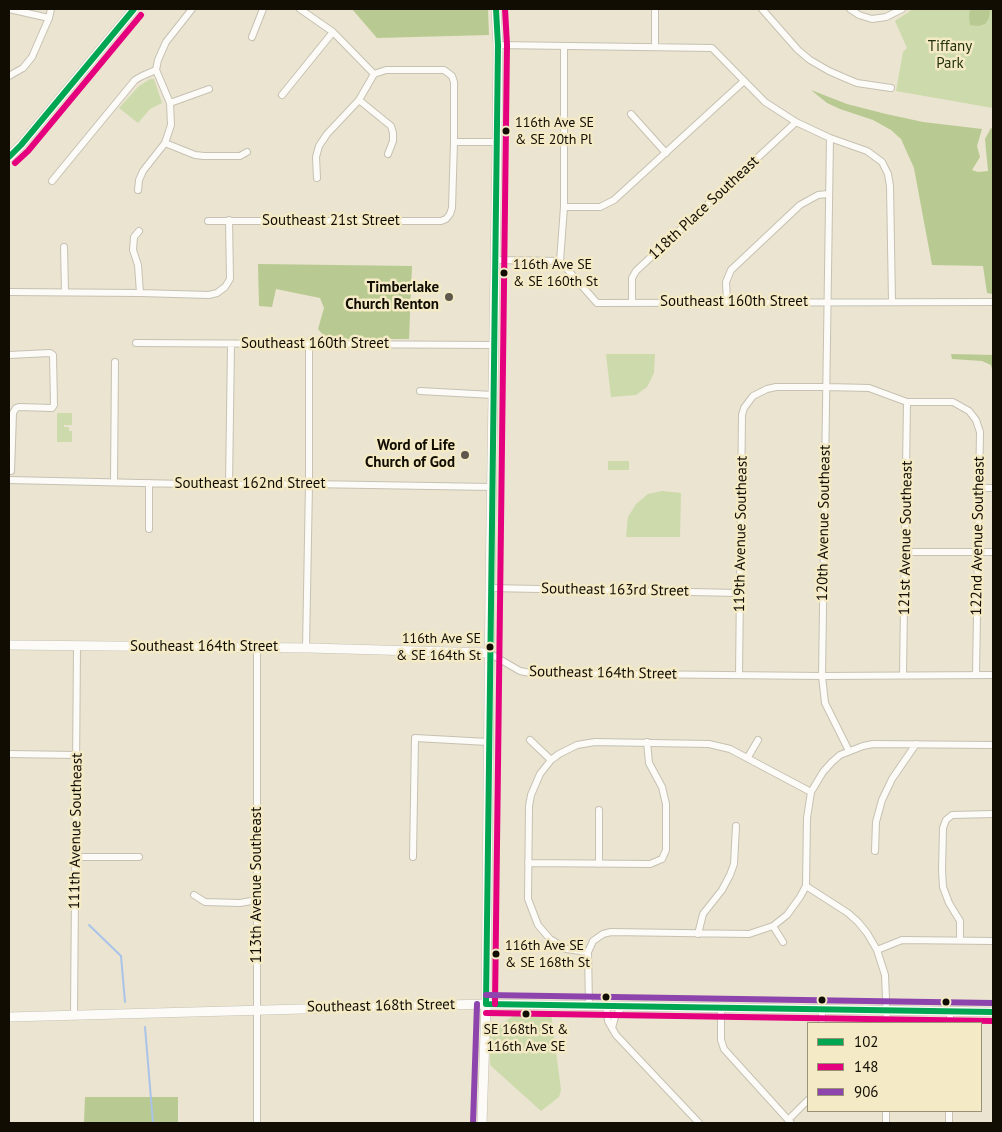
<!DOCTYPE html>
<style>
body{margin:0}
#map{position:relative;width:1002px;height:1132px;overflow:hidden;background:#eae4d0;font-family:"PT Sans",sans-serif}
canvas{display:block}
.frame{position:absolute;inset:0;border:10px solid #110d03;pointer-events:none}
.legend{position:absolute;left:807px;top:1022px;width:175px;height:90px;box-sizing:border-box;background:#f4eac5;border:1px solid #999277;margin:0;padding:6px 9px;list-style:none;font-size:15px;color:#110d03}
.legend li{display:flex;align-items:center;gap:10px;height:25px}
.legend b{width:25px;border:1px solid #999277}
</style>
<div id="map">
<canvas width="1002" height="1132"></canvas>
<div class="frame"></div>
<ul class="legend">
<li><b style="height:6px;background:#00a651"></b>102</li>
<li><b style="height:6px;background:#e5007d"></b>148</li>
<li><b style="height:6px;background:#8e44ad"></b>906</li>
</ul>
</div>
<script>
const ctx = document.querySelector('canvas').getContext('2d');
ctx.lineJoin = 'round';
function fillPath(path, color) {
  ctx.fillStyle = color;
  ctx.fill(path, 'evenodd');
}
function poly(rows) {
  const path = new Path2D();
  for (const r of rows) {
    path.moveTo(r[0], r[1]);
    for (let i = 2; i < r.length; i += 2) path.lineTo(r[i], r[i + 1]);
  }
  return path;
}
function stroke(path, color, width, dash) {
  ctx.strokeStyle = color;
  ctx.lineWidth = width;
  ctx.lineCap = dash ? 'butt' : 'round';
  ctx.setLineDash(dash || []);
  ctx.stroke(path);
}
function drawText(font, color, halo, rows, align = 'center') {
  ctx.font = font + ' "PT Sans",sans-serif';
  ctx.lineWidth = 5;
  ctx.setLineDash([]);
  ctx.textBaseline = 'middle';
  ctx.strokeStyle = halo;
  ctx.fillStyle = color;
  for (const [text, x, y, turn = 0] of rows) {
    ctx.save();
    ctx.translate(x, y);
    ctx.rotate((+turn || 0) * Math.PI / 180);
    ctx.textAlign = isNaN(turn) ? turn : align;
    if (halo) ctx.strokeText(text, 0, 0);
    ctx.fillText(text, 0, 0);
    ctx.restore();
  }
}
const green = poly([
 [913,9,993,9,993,108,896,91,903,52,907,48,895,21],
 [150,79,154,79,162,103,150,109,138,123,119,108,139,86],
 [606,354,655,354,654,373,647,387,636,395,611,397],
 [57,413,72,413,72,425,64,425,64,427,69,427,69,431,72,431,72,442,57,442],
 [608,461,629,461,629,470,608,470],
 [662,491,681,493,680,537,626,537,628,517,636,504,648,494],
 [514,1012,551,1012,561,1090,559,1097,541,1111,490,1065,490,1030,493,1030,513,1016]
]);
const forest = poly([
 [352,9,488,9,489,35,377,38],
 [972,9,990,9,989,18,985,24,978,26,970,25,969,17,970,10],
 [811,90,847,104,886,114,923,122,982,129,977,146,980,157,972,170,978,172,988,171,985,139,991,128,993,129,993,294,987,293,983,266,932,265,914,168,901,139,891,130,873,120,840,109,827,103],
 [258,264,412,266,409,339,327,339,318,329,324,308,320,298,276,289,272,307,259,306],
 [951,354,993,355,993,374,991,365,982,361,952,359],
 [85,1097,178,1097,178,1123,84,1123]
]);
const stream = poly([
 [89,925,121,956,125,1002],
 [145,1027,153,1123]
]);
const street = poly([
 [9,9,49,18],
 [762,9,798,50,810,60,829,71,845,78,857,83,891,88],
 [850,9,859,15,872,19,886,17,902,9],
 [252,37,263,9],
 [498,45,712,48,765,102,796,122,830,138,867,151,882,162,888,174,890,186,892,302],
 [655,47,655,9],
 [9,76,23,68,32,57,49,18,51,9],
 [282,95,333,32],
 [359,100,391,126,393,133,393,141,388,154],
 [170,103,209,89],
 [631,114,666,153],
 [830,138,822,676,825,703,849,751],
 [454,142,497,142],
 [165,143,195,155,204,156,240,156,247,152],
 [317,178,316,157,319,146,327,134,359,100,374,74],
 [52,181,135,80,142,76,156,70],
 [138,190,139,180,143,171,165,143,171,125,170,103,156,70,158,60,166,42,192,9],
 [564,207,600,207,614,200,744,81],
 [208,221,441,221,446,219,450,214,452,208,454,142,454,82,452,76,444,70,386,70,374,74,333,32,300,9],
 [139,231,134,237,133,250,138,265,140,293],
 [64,247,65,292],
 [494,260,560,261,597,303,993,302],
 [560,261,564,207,564,46],
 [9,292,140,293,209,295,217,293,225,287,230,279,229,220],
 [727,302,726,282,731,270,800,205,818,195,828,194],
 [632,303,632,278,636,271,796,122],
 [136,343,493,345],
 [9,355,50,353,53,355,54,405,52,408,19,407,16,408,13,413,11,471],
 [420,391,493,395],
 [9,480,229,485,309,484,492,487],
 [114,482,115,362],
 [229,485,231,344],
 [979,488,993,488],
 [149,529,149,483],
 [906,552,993,552],
 [490,588,740,593],
 [306,648,309,484,309,343],
 [489,653,520,671,530,673,822,676,993,675],
 [739,675,742,415,744,408,753,396,767,389,776,387,827,387,869,388,907,402,953,402,969,411,976,420,980,432,976,675],
 [903,675,907,402],
 [530,740,551,760],
 [9,754,76,755],
 [748,757,758,740],
 [875,851,876,822,882,800,892,779,916,744],
 [75,857,139,857],
 [413,857,415,738,488,742],
 [528,863,650,864,662,859,666,850,666,804,662,787,649,763,647,742],
 [599,864,599,810],
 [806,886,848,913,858,922,867,933,877,950,885,975,887,1023],
 [194,895,205,902,240,903,257,900],
 [773,926,783,942],
 [698,934,703,914,722,890,730,875,734,864,736,826],
 [960,940,960,921,949,903,943,887,942,870,943,828,946,820,952,815,993,814],
 [877,950,902,940,993,941],
 [588,952,566,949,550,939,538,925,528,899,529,806,531,795,540,774,551,760,559,754,577,745,595,742,709,744,730,749,811,792],
 [589,1005,588,952,593,941,603,934,611,932,749,934,773,926,787,915,800,897,806,886,807,818,811,792,823,772,832,762,840,755,863,746,873,744,993,745],
 [606,1005,608,1021,616,1035,699,1123],
 [721,1008,721,1040,724,1049,791,1123],
 [74,1015,77,647],
 [822,1023,822,1009],
 [950,1023,950,1012],
 [612,1028,615,1017,623,1006],
 [788,1120,808,1100],
 [257,1123,257,647],
 [886,1123,886,1111],
 [949,1123,949,1111]
]);
const secondary = poly([
 [9,157,21,145,134,9],
 [9,645,309,648,489,653],
 [9,1017,486,1004,993,1012],
 [482,1123,486,1004,490,588,497,142,498,45,496,9]
]);
const bus1 = poly([
 [9,157,21,145,134,9],
 [486,1004,498,45,496,9],
 [486,1004,993,1012]
]);
const bus2 = poly([
 [15,163,28,151,141,15],
 [495,1004,507,45,505,9],
 [486,1013,993,1021]
]);
const bus3 = poly([
 [486,995,993,1003],
 [473,1123,477,1004]
]);
const markers = [
 [506,131,4.5,"#110d03"],
 [504,273,4.5,"#110d03"],
 [449,297,5,"#5d584b"],
 [465,455,5,"#5d584b"],
 [490,647,4.5,"#110d03"],
 [496,954,4.5,"#110d03"],
 [606,997,4.5,"#110d03"],
 [822,1000,4.5,"#110d03"],
 [946,1002,4.5,"#110d03"],
 [526,1014,4.5,"#110d03"]
];
const busNames = [
 ["116th Ave SE",515,123],
 ["& SE 20th Pl",515,140],
 ["116th Ave SE",513,265],
 ["& SE 160th St",513,282],
 ["116th Ave SE",481,639,"right"],
 ["& SE 164th St",481,656,"right"],
 ["116th Ave SE",505,946],
 ["& SE 168th St",505,963],
 ["SE 168th St &",526,1030,"center"],
 ["116th Ave SE",526,1047,"center"]
];
const parkNames = [
 ["Tiffany",950,47],
 ["Park",950,64]
];
const streetNames = [
 ["118th Place Southeast",704,208,-43],
 ["Southeast 21st Street",331,221],
 ["Southeast 160th Street",734,302],
 ["Southeast 160th Street",315,344],
 ["Southeast 162nd Street",250,484],
 ["120th Avenue Southeast",824,523,-89],
 ["119th Avenue Southeast",741,534,-89],
 ["122nd Avenue Southeast",978,536,-89],
 ["121st Avenue Southeast",906,538,-89],
 ["Southeast 163rd Street",615,590,1],
 ["Southeast 164th Street",204,647],
 ["Southeast 164th Street",603,673,1],
 ["111th Avenue Southeast",76,831,-89],
 ["113th Avenue Southeast",257,885,-90],
 ["Southeast 168th Street",381,1006,-1]
];
const poiNames = [
 ["Timberlake",439,288],
 ["Church Renton",439,305],
 ["Word of Life",455,446],
 ["Church of God",455,463]
];
fillPath(green, '#ccdaac');
fillPath(forest, '#b8ca91');
stroke(stream, '#a9c4e8', 2);
stroke(street, '#c6c1b2', 8);
stroke(secondary, '#c6c1b2', 10);
stroke(street, '#fcfbf8', 6);
stroke(secondary, '#fcfbf8', 9);
stroke(bus1, '#00a651', 6);
stroke(bus2, '#e5007d', 6);
stroke(bus3, '#8e44ad', 6);
for (const [x, y, r, color] of markers) {
  const dot = new Path2D();
  dot.arc(x, y, r, 0, 2 * Math.PI);
  ctx.fillStyle = color;
  ctx.fill(dot);
  stroke(dot, '#f4eac5', 2);
}
drawText('14px', '#110d03', '#f4eac5', busNames, 'left');
drawText('15px', '#22310c', '#f4eac5', parkNames);
drawText('15px', '#110d03', '#f4eac5', streetNames);
drawText('bold 15px', '#110d03', '#f4eac5', poiNames, 'right');
</script>
